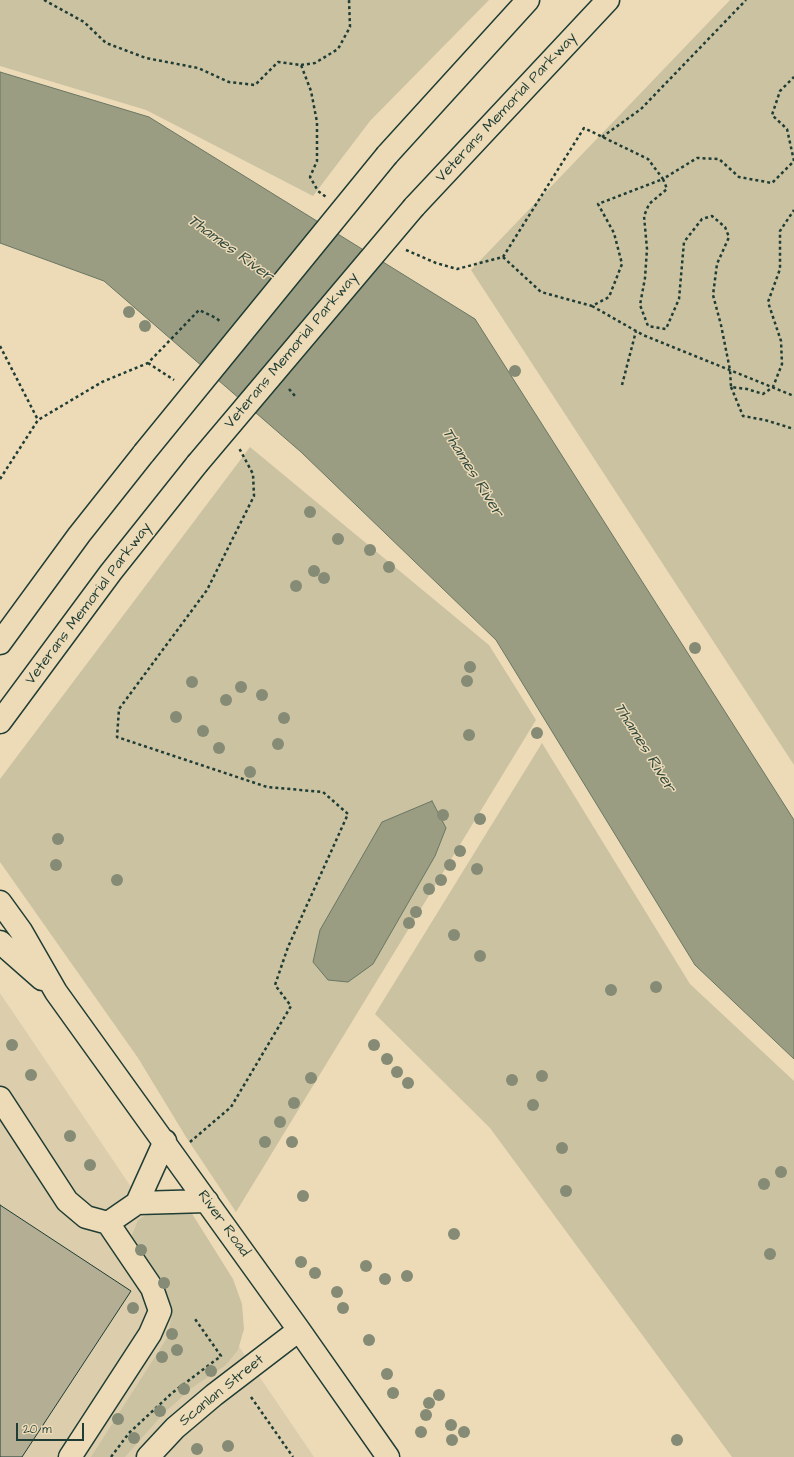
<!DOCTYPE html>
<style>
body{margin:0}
#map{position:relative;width:794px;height:1457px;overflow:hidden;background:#eddbb8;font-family:"Architects Daughter",sans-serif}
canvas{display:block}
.scale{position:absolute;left:16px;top:1423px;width:68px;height:18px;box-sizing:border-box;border:2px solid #1f3d34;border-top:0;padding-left:5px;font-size:12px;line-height:14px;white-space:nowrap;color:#1f3d34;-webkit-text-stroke:3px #eddbb8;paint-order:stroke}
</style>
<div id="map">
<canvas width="794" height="1457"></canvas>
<div class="scale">20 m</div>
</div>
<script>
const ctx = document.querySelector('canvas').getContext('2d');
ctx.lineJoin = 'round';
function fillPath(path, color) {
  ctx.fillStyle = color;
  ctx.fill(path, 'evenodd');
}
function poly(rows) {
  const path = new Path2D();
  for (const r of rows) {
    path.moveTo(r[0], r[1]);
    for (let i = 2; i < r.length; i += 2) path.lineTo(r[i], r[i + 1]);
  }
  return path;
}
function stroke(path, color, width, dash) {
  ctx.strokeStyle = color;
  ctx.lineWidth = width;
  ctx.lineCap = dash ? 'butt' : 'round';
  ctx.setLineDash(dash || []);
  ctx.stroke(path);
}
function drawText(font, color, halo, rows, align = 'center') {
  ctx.font = font + ' "Architects Daughter",sans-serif';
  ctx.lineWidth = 3;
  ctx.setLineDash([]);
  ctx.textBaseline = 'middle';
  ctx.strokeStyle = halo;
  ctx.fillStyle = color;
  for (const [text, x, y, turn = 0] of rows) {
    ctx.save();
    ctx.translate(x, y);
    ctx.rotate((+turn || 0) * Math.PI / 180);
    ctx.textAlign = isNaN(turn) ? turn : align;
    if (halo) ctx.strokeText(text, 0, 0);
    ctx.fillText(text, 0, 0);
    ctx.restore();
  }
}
const built = poly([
 [0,993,215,1311,314,1457,0,1457]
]);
const green = poly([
 [0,0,489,0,370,121,313,196,146,110,0,66],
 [730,0,794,0,794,765,471,270],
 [250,447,489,645,536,720,236,1212,186,1137,138,1058,0,862,0,779],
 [542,743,690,984,794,1081,794,1457,732,1457,490,1128,375,1014],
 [155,1210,191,1212,233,1279,242,1304,244,1329,238,1350,226,1365,193,1387,163,1414,125,1457,91,1457,167,1338,172,1315,164,1288,135,1248,132,1235,138,1220]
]);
const water = poly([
 [0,72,149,117,475,319,794,820,794,1059,695,965,496,640,301,452,104,281,0,243,0,72],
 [432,801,446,828,435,856,373,964,348,982,328,980,313,962,320,930,382,822,432,801]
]);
const building = poly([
 [0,1205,131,1291,22,1457,0,1457,0,1205]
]);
const path = poly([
 [44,0,84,22,106,43,146,58,198,68,229,82,255,85,278,62,301,65,311,91,317,122,317,161,310,177,318,191,326,197],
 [301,65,315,63,338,49,350,27,349,0],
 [602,137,641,109,746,0],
 [406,250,436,263,457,269,503,257,584,128,648,159,663,179,697,158,719,159,739,177,772,183,794,161,787,129,772,115,780,91,794,77],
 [503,257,541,292,592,306,609,297,622,264,614,233,598,204,663,179,667,189,649,204,644,216,647,249,645,278,640,305,648,326,666,329,679,299,684,242,702,219,712,216,725,227,729,237,717,264,713,295,721,325,730,370,731,387,747,389,763,394,773,387,782,364,781,341,768,302,780,269,780,231,794,210],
 [592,306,643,335,794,396],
 [0,346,38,420],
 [148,363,174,380],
 [622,385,636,331],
 [731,387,743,416,765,420,794,429],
 [289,389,295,396],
 [0,479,38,420,102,382,148,363,199,310,216,318,221,322],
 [190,1142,231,1107,291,1006,275,985,288,947,348,814,323,792,267,787,117,737,119,709,207,590,254,496,253,474,239,448],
 [251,1397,293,1457],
 [111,1457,129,1433,172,1393,221,1356,195,1319]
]);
const minor = poly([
 [0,902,21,931,56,992,299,1330,388,1457],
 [0,942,42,979],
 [0,1098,67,1201,86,1217,108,1223,137,1203],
 [165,1141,137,1203,207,1201],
 [70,1457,150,1334,160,1311,152,1288,108,1223],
 [148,1457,175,1428,214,1395,299,1330]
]);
const highway = poly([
 [387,155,528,0],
 [414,207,608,0],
 [0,643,79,535,144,453],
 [0,722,111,572,197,464],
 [0,943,1,943]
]);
const highwayBridge = poly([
 [144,453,387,155],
 [197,464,414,207]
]);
const trees = [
 [129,312],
 [145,326],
 [515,371],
 [310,512],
 [338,539],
 [370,550],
 [389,567],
 [314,571],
 [324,578],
 [296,586],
 [695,648],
 [470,667],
 [467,681],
 [192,682],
 [241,687],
 [262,695],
 [226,700],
 [176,717],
 [284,718],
 [203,731],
 [537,733],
 [469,735],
 [278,744],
 [219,748],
 [250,772],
 [443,815],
 [480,819],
 [58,839],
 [460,851],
 [56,865],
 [450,865],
 [477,869],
 [117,880],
 [441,880],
 [429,889],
 [416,912],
 [409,923],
 [454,935],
 [480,956],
 [656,987],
 [611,990],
 [12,1045],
 [374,1045],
 [387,1059],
 [397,1072],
 [31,1075],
 [542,1076],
 [311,1078],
 [512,1080],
 [408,1083],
 [294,1103],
 [533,1105],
 [280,1122],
 [70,1136],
 [265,1142],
 [292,1142],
 [562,1148],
 [90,1165],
 [781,1172],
 [764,1184],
 [566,1191],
 [303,1196],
 [454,1234],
 [141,1250],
 [770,1254],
 [301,1262],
 [366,1266],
 [315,1273],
 [407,1276],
 [385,1279],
 [164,1283],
 [337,1292],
 [133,1308],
 [343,1308],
 [172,1334],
 [369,1340],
 [177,1350],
 [162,1357],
 [211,1371],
 [387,1374],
 [184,1389],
 [393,1393],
 [439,1395],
 [429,1403],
 [160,1411],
 [426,1415],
 [118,1419],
 [451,1425],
 [421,1432],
 [464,1432],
 [134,1438],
 [452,1440],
 [677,1440],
 [228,1446],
 [197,1449]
];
const streetNames = [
 ["Veterans Memorial Parkway",507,108,-47],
 ["Veterans Memorial Parkway",292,351,-50],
 ["Veterans Memorial Parkway",89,604,-53],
 ["River Road",223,1224,54],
 ["Scanlan Street",222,1391,-39]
];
const waterNames = [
 ["Thames River",230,249,36],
 ["Thames River",472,473,58],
 ["Thames River",644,748,58]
];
fillPath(built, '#dccead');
fillPath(green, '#cbc2a2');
fillPath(water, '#9b9d83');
stroke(water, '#697763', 1);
fillPath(building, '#b4af94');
stroke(building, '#1f3d34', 1);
stroke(minor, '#1f3d34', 25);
stroke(highway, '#1f3d34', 25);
stroke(path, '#1f3d34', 2.5, [3, 3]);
stroke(minor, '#eddbb8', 22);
stroke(highway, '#eddbb8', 22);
stroke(highwayBridge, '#1f3d34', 25, []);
stroke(highwayBridge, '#eddbb8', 22);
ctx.fillStyle = '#858b75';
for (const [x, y] of trees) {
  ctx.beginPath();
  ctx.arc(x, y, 6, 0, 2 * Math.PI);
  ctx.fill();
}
drawText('15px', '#1f3d34', '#eddbb8', streetNames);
drawText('italic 16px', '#324b40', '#eddbb8', waterNames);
</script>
